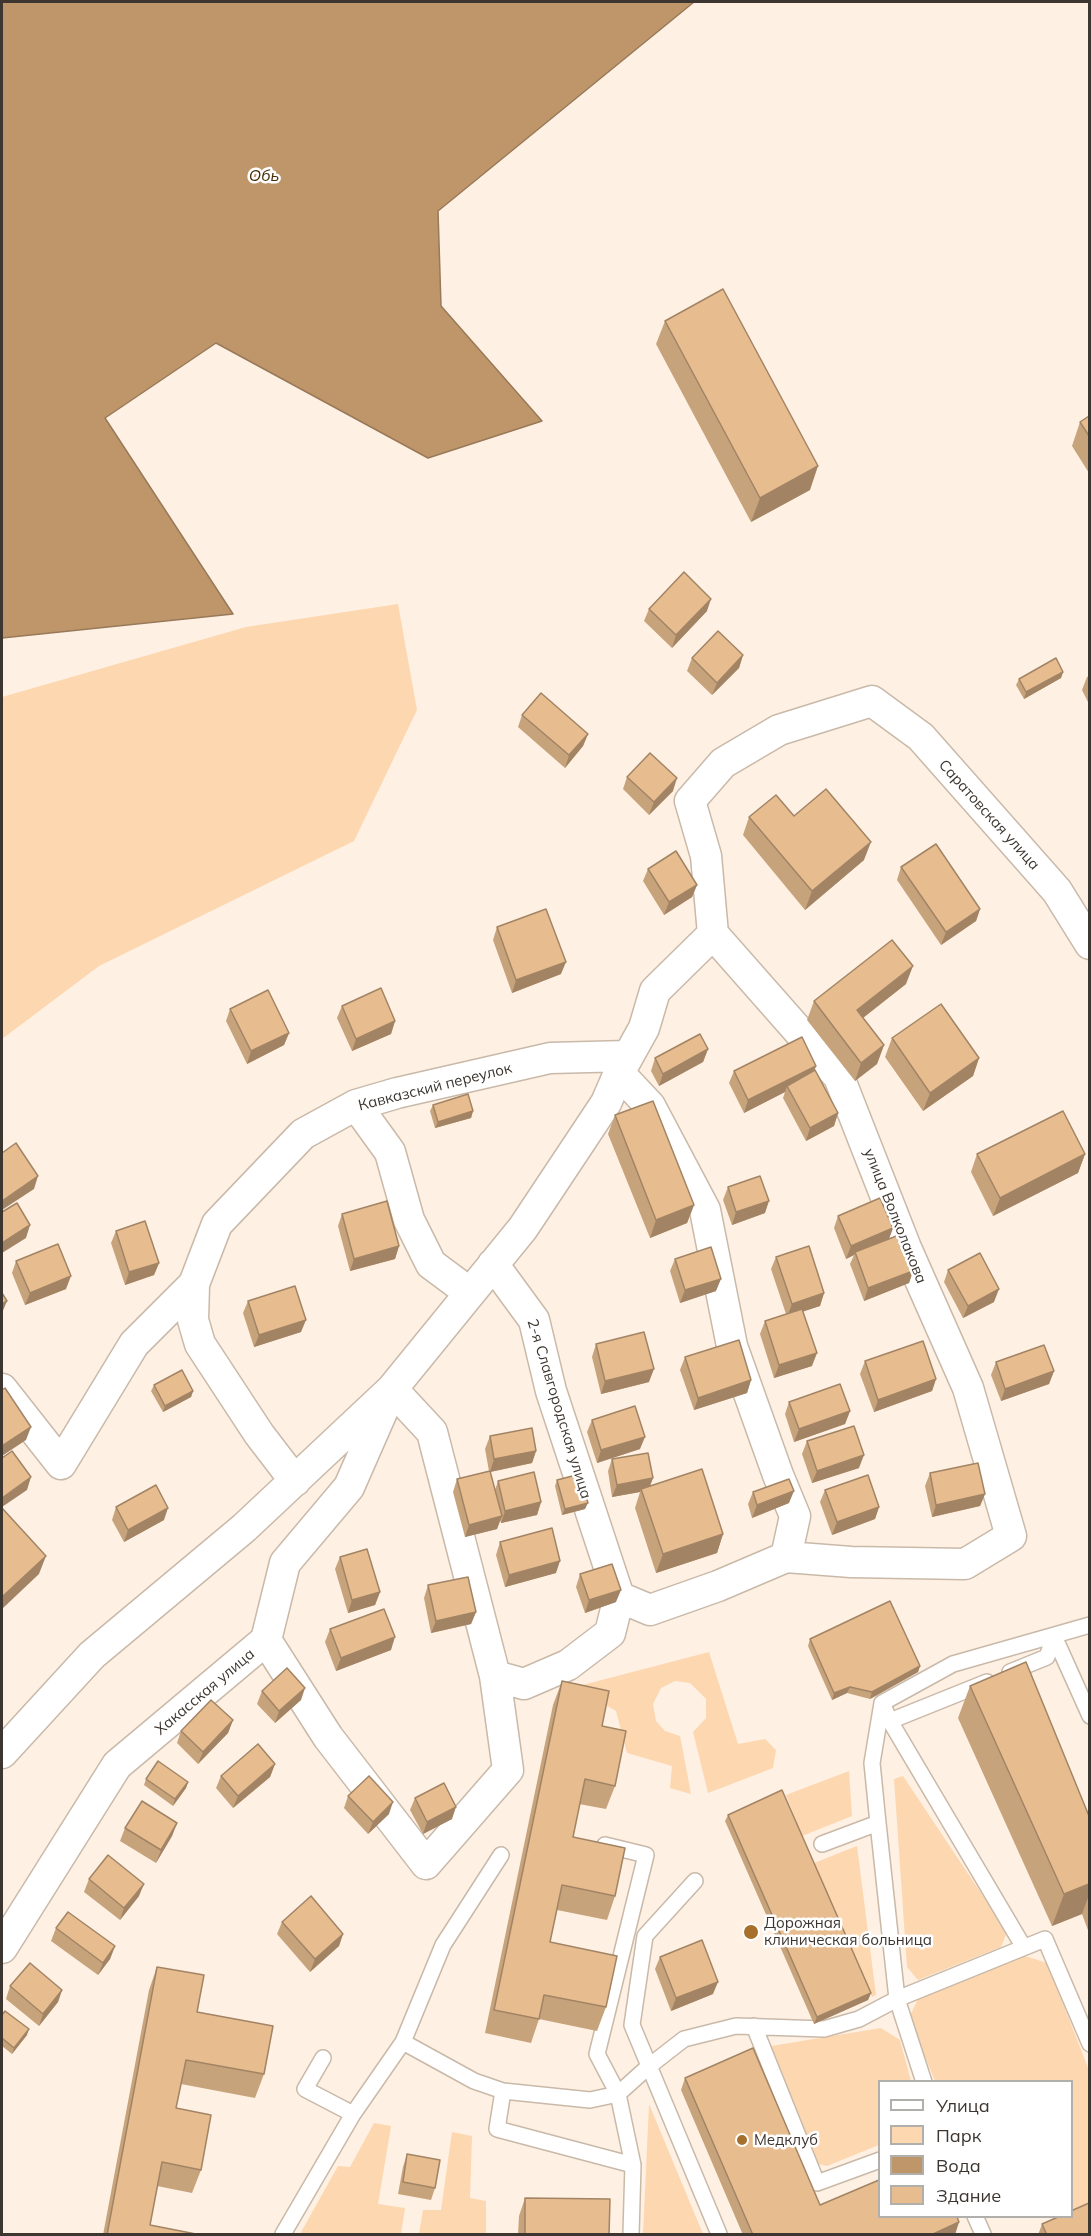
<!DOCTYPE html>
<meta charset="utf-8">
<style>
body{margin:0}
#map{position:relative;width:1091px;height:2236px;overflow:hidden;background:#fef0e3;font-family:Mulish,sans-serif}
canvas{display:block}
.frame{position:absolute;inset:0;border:3px solid #3d3630;pointer-events:none}
.legend{position:absolute;left:878px;top:2080px;width:195px;height:138px;box-sizing:border-box;background:#fff;border:2px solid #b1afac;margin:0;padding:8px 10px;list-style:none;font-size:18px;color:#3d3630}
.legend li{display:flex;align-items:center;gap:12px;height:30px}
.legend b{width:30px;border:2px solid #b1afac}
</style>
<div id="map">
<canvas width="1091" height="2236"></canvas>
<div class="frame"></div>
<ul class="legend">
<li><b style="height:8px;background:#fff"></b>Улица</li>
<li><b style="height:16px;background:#fdd7b0"></b>Парк</li>
<li><b style="height:16px;background:#bf966a"></b>Вода</li>
<li><b style="height:16px;background:#e7bd90"></b>Здание</li>
</ul>
</div>
<script>
const ctx = document.querySelector('canvas').getContext('2d');
ctx.lineJoin = 'round';
function fillPath(path, color) {
  ctx.fillStyle = color;
  ctx.fill(path, 'evenodd');
}
function poly(rows) {
  const path = new Path2D();
  for (const r of rows) {
    path.moveTo(r[0], r[1]);
    for (let i = 2; i < r.length; i += 2) path.lineTo(r[i], r[i + 1]);
  }
  return path;
}
function stroke(path, color, width, dash) {
  ctx.strokeStyle = color;
  ctx.lineWidth = width;
  ctx.lineCap = dash ? 'butt' : 'round';
  ctx.setLineDash(dash || []);
  ctx.stroke(path);
}
function drawText(font, color, halo, rows, align = 'center') {
  ctx.font = font + ' Mulish,sans-serif';
  ctx.lineWidth = 5;
  ctx.setLineDash([]);
  ctx.textBaseline = 'middle';
  ctx.strokeStyle = halo;
  ctx.fillStyle = color;
  for (const [text, x, y, turn = 0] of rows) {
    ctx.save();
    ctx.translate(x, y);
    ctx.rotate((+turn || 0) * Math.PI / 180);
    ctx.textAlign = isNaN(turn) ? turn : align;
    if (halo) ctx.strokeText(text, 0, 0);
    ctx.fillText(text, 0, 0);
    ctx.restore();
  }
}
const green = poly([
 [398,604,417,710,354,841,99,966,2,1039,2,697,246,627],
 [709,1652,738,1744,765,1739,776,1750,773,1768,708,1793,693,1732,706,1718,706,1699,690,1683,675,1681,661,1688,653,1704,656,1721,665,1731,680,1736,691,1794,670,1788,672,1766,627,1753,616,1711,575,1687],
 [849,1771,852,1816,802,1836,786,1795],
 [903,1776,1007,1932,1001,1947,918,1980,907,1967,894,1779],
 [857,1846,876,1995,872,1997,814,1863],
 [1025,1956,1047,1963,1089,2070,1089,2205,1072,2211,1072,2082,935,2081,909,2018,918,1999],
 [881,2028,900,2040,911,2081,880,2082,879,2145,827,2166,814,2163,771,2046],
 [649,2104,703,2234,643,2234],
 [374,2123,391,2126,378,2204,405,2208,401,2234,300,2234,338,2166,350,2167],
 [452,2132,472,2136,470,2198,486,2201,486,2234,419,2234,423,2210,441,2210]
]);
const water = poly([
 [2,2,694,2,438,211,441,306,542,421,428,458,216,343,105,418,233,614,2,638,2,2]
]);
const service = poly([
 [1054,1636,1090,1716],
 [1010,1672,1047,1657,1054,1636],
 [882,1703,890,1721,1023,1946],
 [890,1721,987,1682],
 [822,1844,878,1823],
 [605,1845,646,1855,597,2054,618,2094,633,2165,631,2234],
 [695,1881,645,1936,632,2025,719,2234],
 [754,2026,817,2183,880,2160],
 [403,2042,474,2081,503,2091,590,2100,618,2094,648,2067,684,2039,736,2026,824,2029,859,2019,897,1999,1045,1939,1090,2044],
 [323,2058,305,2089,353,2114],
 [924,2082,897,1999,878,1823,872,1763,882,1703,953,1664,1090,1625],
 [503,2091,497,2129,633,2165],
 [975,2216,983,2234],
 [283,2234,353,2114,403,2042,443,1945,501,1855]
]);
const minor = poly([
 [619,1073,650,1106,705,1210,732,1346,778,1475,795,1516,786,1557],
 [356,1105,390,1152,409,1220,431,1264,470,1293],
 [493,1264,534,1320,551,1391,619,1597],
 [2,1389,61,1464,134,1344,194,1284],
 [295,1481,259,1434,200,1344,193,1320,194,1284,217,1224,303,1134,356,1105,397,1093,550,1058,628,1056],
 [619,1597,650,1610,718,1586,786,1557,851,1562,965,1564,1011,1536,968,1388,906,1248,839,1077,713,934],
 [266,1640,328,1737,426,1864,508,1770,495,1676],
 [2,1753,92,1655,244,1528,392,1389,523,1228,606,1103,619,1073,644,1028,655,991,713,934,706,856,690,801,723,763,779,730,872,701,921,737,1057,891,1090,944],
 [2,1948,117,1765,266,1640,285,1563,349,1487,392,1389,432,1432,495,1676,524,1684,568,1665,610,1633,619,1597]
]);
const wall = poly([
 [665,321,810,490,751,522,656,344],
 [1089,416,1089,473,1072,446,1080,422],
 [649,609,707,611,672,648,644,621],
 [743,655,739,668,712,695,687,671,692,658],
 [1063,672,1061,678,1024,699,1016,685,1019,679],
 [1089,676,1089,704,1082,690,1087,677],
 [522,715,588,734,583,746,565,768,518,727],
 [627,777,673,791,649,815,623,789],
 [794,816,864,860,805,910,743,835,749,817],
 [901,867,980,909,976,921,941,945,897,880],
 [648,869,697,885,692,897,664,915,643,881],
 [497,927,561,974,512,993,493,940],
 [906,984,863,1018,884,1045,877,1064,855,1081,807,1020,814,1001],
 [342,1006,395,1021,391,1034,352,1051,337,1018],
 [230,1009,289,1033,284,1045,247,1064,226,1021],
 [892,1038,979,1058,973,1076,923,1111,885,1057],
 [708,1049,703,1062,659,1086,651,1071,655,1058],
 [734,1071,814,1071,838,1113,834,1126,806,1141,783,1098,785,1092,744,1113,729,1083],
 [433,1105,473,1111,471,1118,435,1128,430,1111],
 [615,1115,694,1205,687,1223,650,1238,608,1134],
 [977,1154,1085,1154,1078,1173,993,1216,971,1172],
 [728,1187,765,1213,732,1225,723,1200],
 [342,1214,399,1246,395,1259,350,1271,338,1226],
 [838,1216,893,1228,889,1239,913,1271,909,1283,864,1301,850,1264,854,1255,846,1259,834,1228],
 [116,1231,159,1263,154,1275,125,1285,111,1243],
 [776,1257,824,1293,820,1306,803,1311,812,1366,774,1378,760,1334,765,1321,786,1314,771,1269],
 [675,1259,716,1291,680,1303,670,1271],
 [16,1261,66,1289,25,1305,12,1273],
 [948,1270,994,1302,963,1318,944,1282],
 [248,1301,301,1332,254,1347,243,1313],
 [596,1344,649,1382,601,1394,592,1357],
 [685,1357,751,1380,747,1393,694,1410,680,1370],
 [865,1361,936,1379,932,1391,874,1412,860,1374],
 [996,1362,1054,1371,1049,1384,1001,1401,991,1375],
 [154,1385,193,1391,191,1397,163,1412,151,1391],
 [789,1402,850,1411,845,1424,794,1442,785,1414],
 [592,1420,640,1449,597,1463,587,1432],
 [490,1436,536,1451,532,1463,490,1472,495,1490,498,1481,541,1502,537,1515,501,1523,500,1520,497,1529,465,1537,453,1492,457,1479,489,1471,485,1449],
 [807,1441,859,1468,812,1483,802,1454],
 [612,1459,653,1478,650,1486,723,1534,717,1553,656,1573,635,1508,640,1492,612,1497,608,1471],
 [930,1473,985,1494,980,1506,932,1517,925,1486],
 [557,1480,585,1509,562,1515,555,1486],
 [825,1490,879,1507,875,1519,832,1535,820,1502],
 [753,1492,789,1503,752,1518,748,1504],
 [116,1507,164,1520,124,1542,112,1520],
 [500,1542,556,1573,505,1587,496,1555],
 [340,1557,380,1592,375,1605,348,1613,335,1569],
 [580,1574,616,1602,585,1613,576,1587],
 [428,1585,476,1612,471,1624,431,1633,424,1598],
 [330,1629,391,1650,336,1671,325,1642],
 [810,1639,920,1666,918,1672,870,1699,847,1693,832,1700,808,1646],
 [562,1681,602,1726,615,1786,606,1809,579,1804,573,1837,615,1896,607,1920,557,1910,550,1942,606,2007,597,2031,539,2019,531,2043,485,2033,553,1705],
 [970,1686,1089,1816,1089,1933,1082,1914,1052,1926,958,1718],
 [262,1691,301,1700,275,1723,257,1704],
 [233,1720,228,1733,198,1764,177,1743,181,1731],
 [275,1764,270,1777,233,1808,216,1788,221,1776],
 [146,1779,188,1782,186,1788,173,1806,144,1785],
 [348,1796,389,1814,368,1834,344,1808],
 [415,1798,452,1819,423,1834,410,1810],
 [728,1815,871,1993,868,2000,814,2024,725,1821],
 [177,1823,172,1836,156,1863,120,1841,125,1828],
 [89,1879,139,1896,120,1920,84,1892],
 [282,1922,343,1934,339,1946,310,1972,277,1934],
 [56,1928,115,1946,110,1959,98,1975,51,1941],
 [660,1957,713,1994,671,2011,655,1969],
 [157,1967,197,2012,264,2074,255,2098,181,2084,176,2108,201,2170,192,2193,157,2186,150,2225,201,2235,103,2235,149,1990],
 [10,1986,62,1990,58,2002,39,2026,6,1999],
 [2,2015,27,2035,12,2054,2,2046],
 [685,2078,820,2205,955,2235,743,2235,681,2090],
 [407,2154,435,2188,431,2200,398,2194,403,2167],
 [525,2198,609,2235,518,2235,519,2216],
 [1042,2224,1089,2235,1038,2235]
]);
const shadedWall = poly([
 [818,466,810,490,751,522,760,498],
 [711,599,707,611,672,648,676,635],
 [743,655,739,668,712,695,717,683],
 [1063,672,1061,678,1024,699,1026,692],
 [588,734,583,746,565,768,569,755],
 [677,778,673,791,649,815,654,802],
 [871,842,864,860,805,910,812,891],
 [697,885,692,897,664,915,669,902],
 [980,909,976,921,941,945,946,932],
 [566,962,561,974,512,993,516,980],
 [913,966,906,984,850,1028,857,1010],
 [395,1021,391,1034,352,1051,356,1039],
 [289,1033,284,1045,247,1064,251,1051],
 [884,1045,877,1064,855,1081,861,1063],
 [708,1049,703,1062,659,1086,663,1074],
 [979,1058,973,1076,923,1111,930,1093],
 [816,1066,812,1078,787,1086,785,1092,744,1113,748,1100],
 [473,1111,471,1118,435,1128,438,1122],
 [838,1113,834,1126,806,1141,810,1128],
 [1085,1154,1078,1173,993,1216,1000,1198],
 [38,1176,34,1189,2,1210,2,1201],
 [769,1201,765,1213,732,1225,736,1212],
 [694,1205,687,1223,650,1238,656,1220],
 [30,1225,26,1238,2,1253,2,1243],
 [893,1228,888,1241,855,1252,854,1255,846,1259,851,1246],
 [399,1246,395,1259,350,1271,354,1259],
 [159,1263,154,1275,125,1285,129,1272],
 [913,1271,909,1283,864,1301,868,1288],
 [71,1276,66,1289,25,1305,30,1293],
 [721,1279,716,1291,680,1303,685,1290],
 [999,1289,994,1302,963,1318,968,1306],
 [824,1293,820,1306,787,1317,792,1304],
 [7,1301,2,1313,2,1314,2,1304],
 [306,1320,301,1332,254,1347,259,1335],
 [817,1353,812,1366,774,1378,779,1365],
 [654,1369,649,1382,601,1394,605,1381],
 [1054,1371,1049,1384,1001,1401,1005,1389],
 [936,1379,932,1391,874,1412,878,1400],
 [751,1380,747,1393,694,1410,698,1398],
 [193,1391,191,1397,163,1412,165,1406],
 [850,1411,845,1424,794,1442,799,1429],
 [31,1427,26,1440,2,1456,2,1446],
 [645,1437,640,1449,597,1463,601,1450],
 [536,1451,532,1463,490,1472,494,1459],
 [864,1455,859,1468,812,1483,817,1471],
 [31,1477,27,1490,2,1507,2,1498],
 [653,1478,648,1491,641,1489,640,1492,612,1497,617,1485],
 [794,1491,789,1503,752,1518,757,1505],
 [985,1494,980,1506,932,1517,936,1505],
 [541,1502,537,1515,501,1523,505,1511],
 [588,1503,585,1509,562,1515,565,1509],
 [879,1507,875,1519,832,1535,837,1522],
 [168,1508,164,1520,124,1542,128,1530],
 [502,1516,497,1529,465,1537,469,1525],
 [723,1534,717,1553,656,1573,663,1554],
 [46,1556,39,1574,2,1609,2,1597],
 [560,1561,556,1573,505,1587,509,1575],
 [621,1590,616,1602,585,1613,589,1600],
 [380,1592,375,1605,348,1613,352,1600],
 [476,1612,471,1624,431,1633,436,1621],
 [395,1637,391,1650,336,1671,341,1658],
 [920,1666,918,1672,870,1699,872,1692],
 [850,1687,847,1693,832,1700,834,1693],
 [305,1688,301,1700,275,1723,279,1711],
 [233,1720,228,1733,198,1764,203,1752],
 [275,1764,270,1777,233,1808,238,1796],
 [188,1782,186,1788,173,1806,175,1799],
 [393,1802,389,1814,368,1834,373,1822],
 [456,1807,452,1819,423,1834,427,1822],
 [177,1823,172,1836,156,1863,161,1850],
 [144,1884,139,1896,120,1920,124,1908],
 [1089,1884,1089,1895,1082,1914,1052,1926,1064,1894],
 [343,1934,339,1946,310,1972,315,1959],
 [115,1946,110,1959,98,1975,103,1963],
 [718,1982,713,1994,671,2011,676,1998],
 [62,1990,58,2002,39,2026,43,2014],
 [871,1993,868,2000,814,2024,817,2017],
 [29,2029,27,2035,12,2054,14,2048],
 [959,2222,955,2235,931,2235]
]);
const building = poly([
 [723,289,818,466,760,498,665,321,723,289],
 [1089,416,1089,436,1080,422,1089,416],
 [684,572,711,599,676,635,649,609,684,572],
 [718,631,743,655,717,683,692,658,718,631],
 [1056,658,1063,672,1026,692,1019,679,1056,658],
 [541,693,588,734,569,755,522,715,541,693],
 [650,753,677,778,654,802,627,777,650,753],
 [826,789,871,842,812,891,749,817,776,795,794,816,826,789],
 [936,844,980,909,946,932,901,867,936,844],
 [676,851,697,885,669,902,648,869,676,851],
 [546,909,566,962,516,980,497,927,546,909],
 [892,940,913,966,857,1010,884,1045,861,1063,814,1001,892,940],
 [381,988,395,1021,356,1039,342,1006,381,988],
 [268,990,289,1033,251,1051,230,1009,268,990],
 [941,1004,979,1058,930,1093,892,1038,941,1004],
 [700,1034,708,1049,663,1074,655,1058,700,1034],
 [802,1037,816,1066,748,1100,734,1071,802,1037],
 [815,1070,838,1113,810,1128,787,1086,815,1070],
 [468,1094,473,1111,438,1122,433,1105,468,1094],
 [653,1101,694,1205,656,1220,615,1115,653,1101],
 [1063,1111,1085,1154,1000,1198,977,1154,1063,1111],
 [16,1143,38,1176,2,1201,2,1153,16,1143],
 [760,1176,769,1201,736,1212,728,1187,760,1176],
 [880,1198,893,1228,851,1246,838,1216,880,1198],
 [387,1201,399,1246,354,1259,342,1214,387,1201],
 [17,1203,30,1225,2,1243,2,1212,17,1203],
 [145,1221,159,1263,129,1272,116,1231,145,1221],
 [899,1235,913,1271,868,1288,855,1252,899,1235],
 [58,1244,71,1276,30,1293,16,1261,58,1244],
 [809,1246,824,1293,792,1304,776,1257,809,1246],
 [711,1247,721,1279,685,1290,675,1259,711,1247],
 [980,1253,999,1289,968,1306,948,1270,980,1253],
 [295,1286,306,1320,259,1335,248,1301,295,1286],
 [2,1293,7,1301,2,1304,2,1293],
 [802,1309,817,1353,779,1365,765,1321,802,1309],
 [644,1332,654,1369,605,1381,596,1344,644,1332],
 [739,1340,751,1380,698,1398,685,1357,739,1340],
 [923,1341,936,1379,878,1400,865,1361,923,1341],
 [1044,1345,1054,1371,1005,1389,996,1362,1044,1345],
 [182,1370,193,1391,165,1406,154,1385,182,1370],
 [840,1384,850,1411,799,1429,789,1402,840,1384],
 [5,1388,31,1427,2,1446,2,1390,5,1388],
 [635,1406,645,1437,601,1450,592,1420,635,1406],
 [854,1426,864,1455,817,1471,807,1441,854,1426],
 [532,1428,536,1451,494,1459,490,1436,532,1428],
 [12,1451,31,1477,2,1498,2,1458,12,1451],
 [648,1453,653,1478,617,1485,612,1459,648,1453],
 [978,1463,985,1494,936,1505,930,1473,978,1463],
 [702,1469,723,1534,663,1554,641,1489,702,1469],
 [490,1471,502,1516,469,1525,457,1479,490,1471],
 [534,1472,541,1502,505,1511,498,1481,534,1472],
 [580,1474,588,1503,565,1509,557,1480,580,1474],
 [868,1475,879,1507,837,1522,825,1490,868,1475],
 [789,1479,794,1491,757,1505,753,1492,789,1479],
 [156,1485,168,1508,128,1530,116,1507,156,1485],
 [2,1508,46,1556,2,1597,2,1508],
 [552,1528,560,1561,509,1575,500,1542,552,1528],
 [367,1549,380,1592,352,1600,340,1557,367,1549],
 [612,1564,621,1590,589,1600,580,1574,612,1564],
 [468,1577,476,1612,436,1621,428,1585,468,1577],
 [890,1601,920,1666,872,1692,850,1687,834,1693,810,1639,890,1601],
 [384,1609,395,1637,341,1658,330,1629,384,1609],
 [1026,1662,1089,1816,1089,1884,1064,1894,970,1686,1026,1662],
 [287,1668,305,1688,279,1711,262,1691,287,1668],
 [562,1681,609,1691,602,1726,626,1731,615,1786,585,1779,573,1837,625,1848,615,1896,562,1885,550,1942,617,1956,606,2007,544,1995,539,2019,494,2010,562,1681],
 [211,1700,233,1720,203,1752,181,1731,211,1700],
 [258,1744,275,1764,238,1796,221,1776,258,1744],
 [158,1761,188,1782,175,1799,146,1779,158,1761],
 [369,1776,393,1802,373,1822,348,1796,369,1776],
 [444,1783,456,1807,427,1822,415,1798,444,1783],
 [782,1790,871,1993,817,2017,728,1815,782,1790],
 [142,1801,177,1823,161,1850,125,1828,142,1801],
 [108,1855,144,1884,124,1908,89,1879,108,1855],
 [311,1896,343,1934,315,1959,282,1922,311,1896],
 [68,1912,115,1946,103,1963,56,1928,68,1912],
 [702,1940,718,1982,676,1998,660,1957,702,1940],
 [30,1963,62,1990,43,2014,10,1986,30,1963],
 [157,1967,204,1975,197,2012,273,2026,264,2074,186,2060,176,2108,211,2115,201,2170,162,2162,150,2225,201,2235,107,2235,157,1967],
 [5,2011,29,2029,14,2048,2,2038,2,2015,5,2011],
 [753,2048,820,2205,879,2180,879,2217,957,2217,959,2222,931,2235,753,2235,685,2078,753,2048],
 [407,2154,440,2160,435,2188,403,2182,407,2154],
 [525,2198,610,2199,609,2235,525,2235,525,2198],
 [1089,2203,1089,2235,1047,2235,1042,2224,1058,2217,1071,2217,1071,2211,1089,2203]
]);
const markers = [
 [751,1932,8,"#a66f2b"],
 [742,2140,6,"#a66f2b"]
];
const streetNames = [
 ["Саратовская улица",989,815,48],
 ["Кавказский переулок",435,1087,-14],
 ["улица Волколакова",895,1216,68],
 ["2-я Славгородская улица",559,1409,73],
 ["Хакасская улица",205,1692,-40]
];
const poiNames = [
 ["Дорожная",764,1923],
 ["клиническая больница",764,1940],
 ["Медклуб",754,2140]
];
const waterNames = [
 ["Обь",264,176]
];
fillPath(green, '#fdd7b0');
fillPath(water, '#bf966a');
stroke(water, '#987959', 1.5);
stroke(service, '#c9b9a9', 18);
stroke(minor, '#c9b9a9', 33);
stroke(service, '#fff', 15);
stroke(minor, '#fff', 30);
fillPath(wall, '#c7a37c');
fillPath(shadedWall, '#a28465');
fillPath(building, '#e7bd90');
stroke(building, '#a28465', 1.5);
for (const [x, y, r, color] of markers) {
  const dot = new Path2D();
  dot.arc(x, y, r, 0, 2 * Math.PI);
  ctx.fillStyle = color;
  ctx.fill(dot);
  stroke(dot, '#fff', 2);
}
drawText('15px', '#3d3630', '#fff', streetNames);
drawText('15px', '#3d3630', '#fff', poiNames, 'left');
drawText('italic 16px', '#482c07', '#fff', waterNames);
</script>
